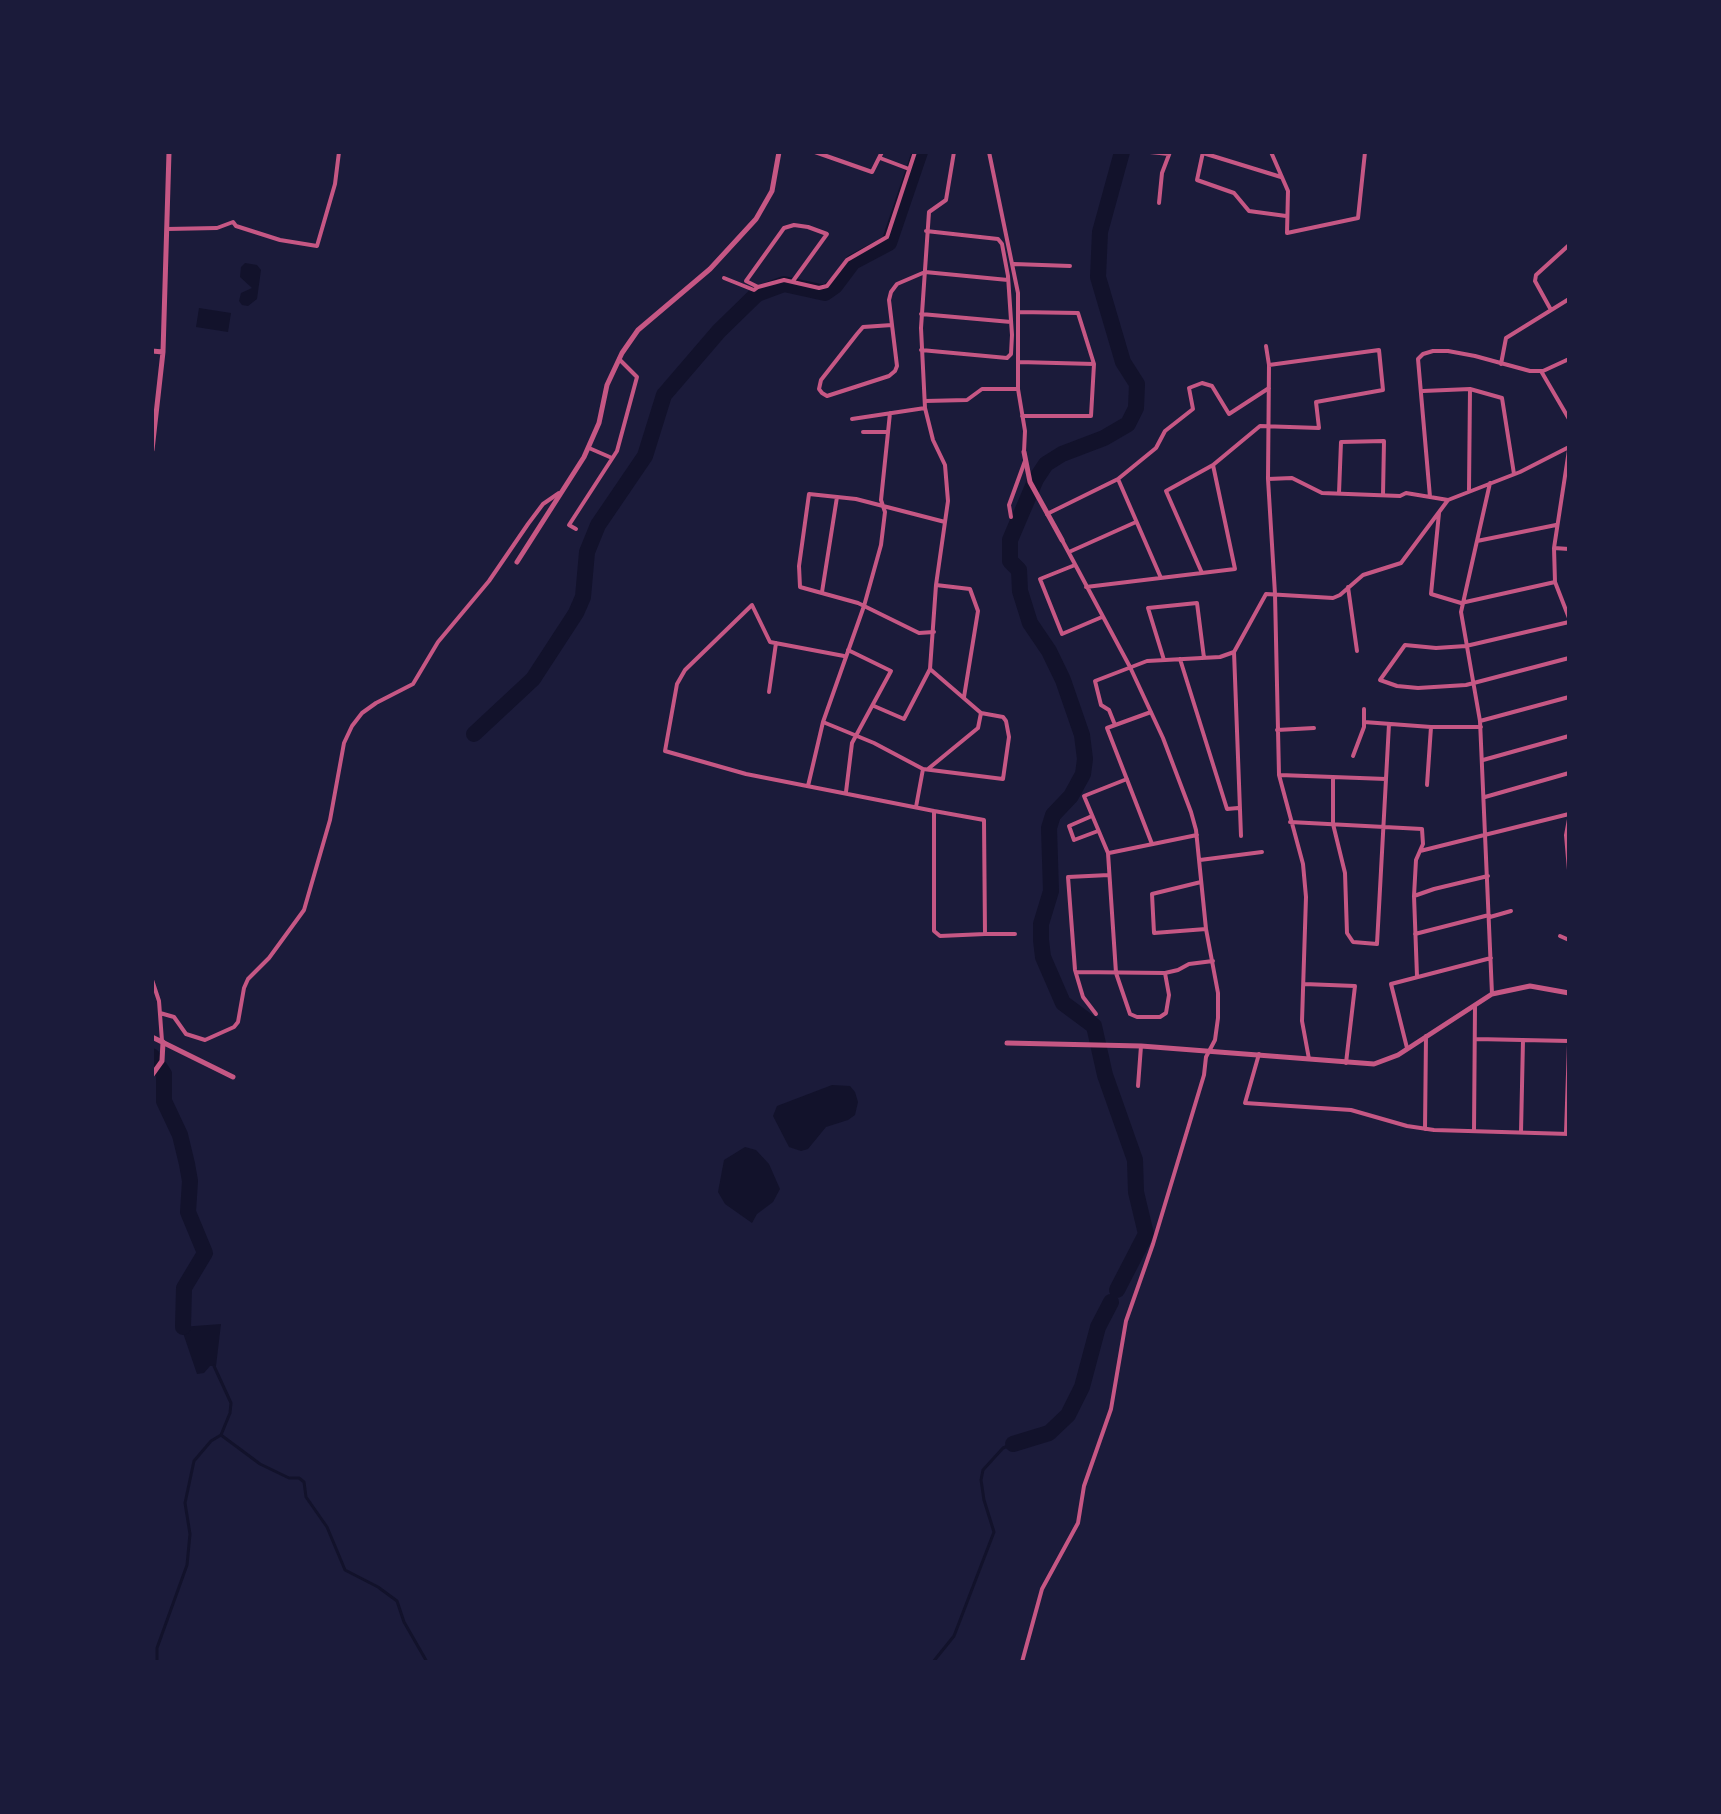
<!DOCTYPE html>
<style>
body{margin:0}
#map{position:relative;width:1721px;height:1814px;overflow:hidden;background:#1b1b3a;font-family:"PT Sans",sans-serif}
canvas{display:block}
.frame{position:absolute;inset:0;border:154px solid #1b1b3a;pointer-events:none}
</style>
<div id="map">
<canvas width="1721" height="1814"></canvas>
<div class="frame"></div>
</div>
<script>
const ctx = document.querySelector('canvas').getContext('2d');
ctx.lineJoin = 'round';
function fillPath(path, color) {
  ctx.fillStyle = color;
  ctx.fill(path, 'evenodd');
}
function poly(rows) {
  const path = new Path2D();
  for (const r of rows) {
    path.moveTo(r[0], r[1]);
    for (let i = 2; i < r.length; i += 2) path.lineTo(r[i], r[i + 1]);
  }
  return path;
}
function stroke(path, color, width, dash) {
  ctx.strokeStyle = color;
  ctx.lineWidth = width;
  ctx.lineCap = dash ? 'butt' : 'round';
  ctx.setLineDash(dash || []);
  ctx.stroke(path);
}
const water = poly([
 [245,263,257,265,261,270,257,299,248,306,242,305,239,301,241,293,252,288,240,277,241,267],
 [199,308,231,313,228,332,196,327],
 [832,1085,850,1086,855,1092,858,1102,855,1115,848,1120,826,1127,808,1149,801,1151,789,1147,773,1116,777,1106],
 [745,1147,756,1150,769,1164,780,1189,773,1202,757,1214,752,1223,725,1204,718,1192,724,1160],
 [221,1324,216,1366,210,1366,204,1373,197,1374,181,1327]
]);
const stream = poly([
 [221,1435,260,1464,289,1478,299,1478,304,1482,306,1497,327,1527,345,1570,378,1587,397,1601,404,1622,427,1662],
 [157,1662,157,1648,187,1565,190,1534,185,1503,194,1461,211,1441,221,1435,230,1413,231,1403,214,1366],
 [933,1662,954,1636,994,1532,984,1500,981,1480,983,1470,1003,1448,1013,1444]
]);
const river = poly([
 [474,734,533,679,576,613,583,597,587,552,598,525,645,456,664,395,719,331,757,294,784,284,825,293,835,286,853,262,889,243,920,152],
 [152,1056,164,1074,164,1101,180,1135,187,1164,190,1181,188,1212,205,1253,184,1288,183,1327],
 [1117,1290,1146,1234,1136,1192,1135,1160,1105,1075,1094,1026,1063,1003,1043,957,1041,940,1041,924,1051,891,1049,828,1053,815,1071,796,1083,774,1085,759,1082,735,1063,680,1049,651,1030,623,1020,591,1019,570,1010,561,1010,540,1036,479,1046,464,1062,454,1104,438,1128,424,1136,408,1137,384,1123,362,1098,277,1100,232,1122,152],
 [1013,1444,1049,1433,1068,1415,1082,1387,1098,1327,1111,1302]
]);
const minor = poly([
 [815,152,872,172,882,152],
 [989,152,1018,293,1018,389,1025,431,1024,452],
 [1150,152,1169,154],
 [1203,152,1197,180,1234,193,1249,211,1286,216],
 [1271,152,1288,191,1287,233,1358,218,1365,152],
 [1203,153,1281,177],
 [880,158,909,169],
 [1159,203,1162,173,1170,152],
 [167,229,217,228,233,222,236,226,280,240,317,246,335,184,339,152],
 [1014,264,1070,266],
 [724,278,754,290,758,287],
 [793,281,827,234,808,227,794,225,784,228,746,281,758,287,784,280,819,288,827,286,847,260,887,237,915,152],
 [1551,310,1535,281,1536,275,1569,245],
 [1018,312,1078,313,1094,364,1091,416,1022,416],
 [921,314,1011,322],
 [892,325,897,366,895,371,889,376,827,396,822,393,819,389,821,380,857,334,863,327,892,325],
 [892,325,889,300,891,292,897,284,925,272,1008,280],
 [1266,346,1269,365,1268,479,1275,594,1279,775,1303,864,1306,897,1302,1021,1309,1059],
 [921,350,1007,358,1011,354,1012,335,1008,276,1002,244,998,239,926,231],
 [1019,362,1094,364],
 [1501,364,1506,338,1569,299],
 [1541,371,1569,419],
 [1423,391,1470,389,1502,398,1514,474],
 [925,401,967,400,982,389,1018,389],
 [852,419,925,408],
 [863,432,888,432],
 [589,448,612,458],
 [1569,450,1554,548,1555,582,1569,618],
 [1118,479,1161,578],
 [1268,479,1292,478,1322,493,1400,496,1406,493,1448,500],
 [1490,483,1461,612,1480,721,1492,994],
 [1469,490,1470,389],
 [1339,493,1341,442,1384,441,1383,495],
 [1430,497,1418,359,1423,354,1433,351,1448,351,1475,356,1530,371,1543,371,1569,359],
 [1439,513,1431,594,1461,603,1555,582],
 [1047,514,1118,479,1156,448,1165,431,1193,409,1189,388,1202,383,1212,386,1229,414,1269,388],
 [1011,517,1009,505,1025,461],
 [576,529,569,525,617,451,637,377,619,359],
 [1477,541,1556,525],
 [1554,548,1569,549],
 [1069,552,1136,522],
 [1075,565,1040,579,1062,634,1102,617],
 [1202,573,1166,491,1213,465,1260,426,1319,428,1316,402,1383,390,1379,350,1269,365],
 [936,585,970,589,978,611,964,697],
 [1086,587,1235,569,1213,465],
 [1348,587,1357,651],
 [822,592,837,497],
 [1569,622,1466,646,1436,648,1405,645,1380,680,1397,686,1418,688,1466,685,1569,658],
 [934,632,919,633,858,603,800,587,799,566,809,494,856,499,945,522],
 [1234,652,1241,836],
 [844,656,770,642,752,605,685,670,677,684,665,751,746,774,934,811],
 [1180,659,1227,809,1238,808],
 [1164,660,1148,608,1197,603,1204,658],
 [769,692,776,643],
 [874,706,904,719,930,669,936,585,948,501,945,465,933,440,925,408,921,328,929,212,946,200,954,152],
 [1151,712,1107,728,1152,844],
 [1480,721,1569,697],
 [823,722,874,743,923,769,1003,779,1009,737,1006,721,1003,717,981,713,930,669],
 [1364,722,1431,727,1481,727],
 [1115,725,1109,710,1101,705,1095,681,1147,661,1220,657,1234,652,1266,594,1333,598,1340,595,1363,575,1401,563,1448,500,1520,472,1569,447],
 [1277,730,1314,728],
 [1353,756,1364,727,1364,709],
 [1483,760,1569,736],
 [928,769,978,728,981,713],
 [1280,775,1386,779],
 [1333,777,1333,824,1345,873,1347,933,1353,942,1377,944,1389,724],
 [1127,779,1084,796,1108,853,1116,973,1130,1014,1137,1017,1160,1017,1166,1013,1169,995,1165,973],
 [1427,785,1431,727],
 [808,786,823,722,864,606,881,545,885,512,881,500,890,413],
 [846,792,852,743,891,671,848,650],
 [1485,797,1569,773],
 [916,807,923,769],
 [934,811,984,820,985,934,940,936,934,931,934,811],
 [1092,816,1069,826,1074,840,1098,831],
 [1569,819,1566,835,1569,870],
 [1290,822,1422,829,1423,844,1416,860,1414,896,1417,976],
 [1420,851,1569,814],
 [1109,853,1197,835],
 [1200,860,1262,852],
 [1201,882,1152,894,1154,933,1206,929],
 [1414,896,1434,889,1488,876],
 [1490,917,1511,911],
 [986,934,1015,934],
 [1415,934,1489,915],
 [1560,936,1569,940],
 [1076,972,1165,973,1178,970,1189,964,1213,961],
 [152,980,159,1001,162,1041],
 [1304,984,1355,986,1346,1063],
 [160,1013,174,1017,186,1034,205,1040,234,1027,238,1022,244,988,248,979,269,958,304,910,330,820,344,743,352,726,362,713,376,703,413,684,438,642,489,581,528,524,543,504,559,493],
 [1096,1014,1083,997,1075,970,1068,877,1109,875],
 [1476,1039,1569,1041],
 [1407,1048,1391,984,1491,958],
 [1259,1054,1245,1103,1351,1110,1407,1126,1434,1130,1569,1134],
 [1138,1086,1141,1046],
 [1425,1129,1426,1036],
 [1474,1131,1475,1006],
 [1521,1132,1523,1040],
 [1566,1133,1569,1044],
 [1022,1662,1042,1589,1078,1523,1084,1486,1111,1409,1126,1321,1153,1244,1204,1075,1206,1057,1215,1040,1218,1018,1218,993,1206,929,1196,830,1191,812,1163,738,1130,667,1062,540]
]);
const tertiary = poly([
 [152,351,163,352],
 [152,450,163,352,169,152],
 [1024,452,1030,482,1062,540],
 [517,562,584,457,599,423,607,385,622,353,638,330,710,269,756,219,772,191,779,152],
 [152,1037,233,1077],
 [1007,1043,1141,1046,1374,1064,1398,1055,1492,994,1530,986,1569,993],
 [152,1075,162,1061,163,1042]
]);
fillPath(water, '#12122b');
stroke(stream, '#12122b', 3);
stroke(river, '#12122b', 16);
stroke(minor, '#c65784', 4);
stroke(tertiary, '#c65784', 5);
</script>
